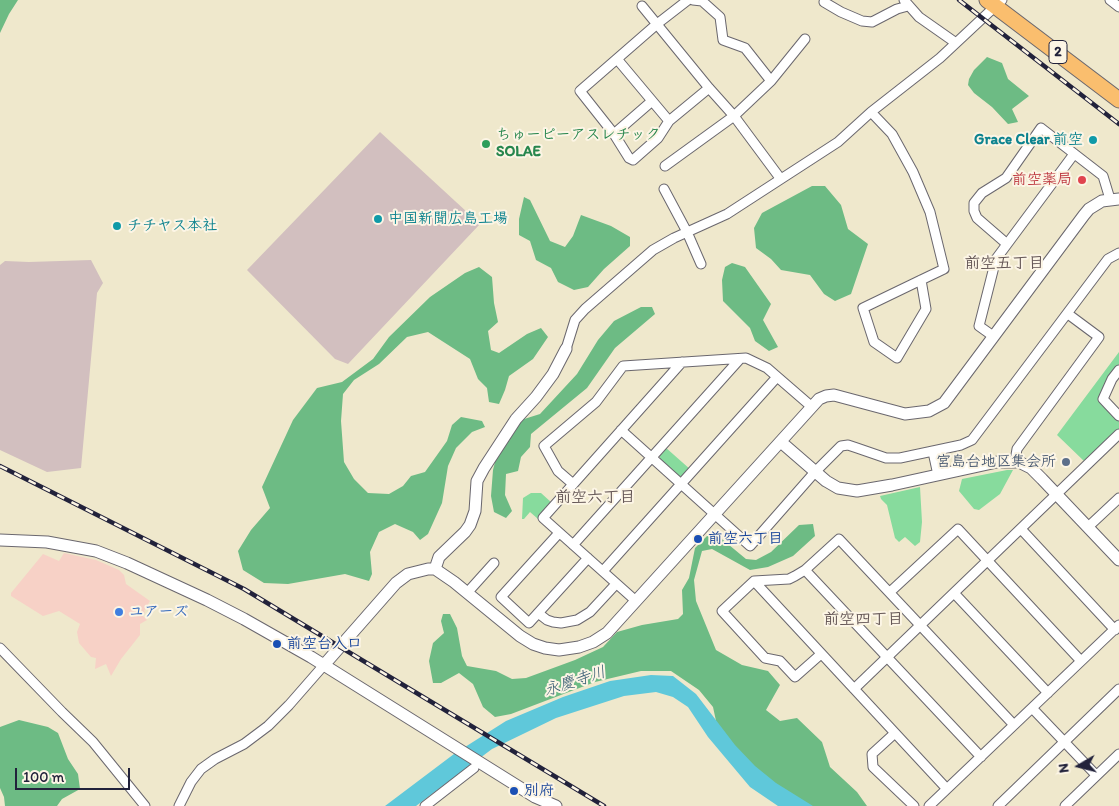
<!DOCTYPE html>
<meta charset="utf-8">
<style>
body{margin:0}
#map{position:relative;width:1119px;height:806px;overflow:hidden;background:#efe8cc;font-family:Itim,sans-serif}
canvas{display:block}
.north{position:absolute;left:1054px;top:741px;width:50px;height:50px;-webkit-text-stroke:4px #fcf5e5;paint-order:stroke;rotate:262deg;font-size:14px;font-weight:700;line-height:20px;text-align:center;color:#22223b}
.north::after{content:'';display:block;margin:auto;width:18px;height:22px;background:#22223b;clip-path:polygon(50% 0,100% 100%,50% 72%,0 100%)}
.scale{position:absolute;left:15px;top:768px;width:115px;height:22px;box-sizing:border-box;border:2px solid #22223b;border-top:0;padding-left:6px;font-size:15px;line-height:18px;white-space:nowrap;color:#22223b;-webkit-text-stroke:4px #fcf5e5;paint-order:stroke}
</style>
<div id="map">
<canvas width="1119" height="806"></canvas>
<div class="north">N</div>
<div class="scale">100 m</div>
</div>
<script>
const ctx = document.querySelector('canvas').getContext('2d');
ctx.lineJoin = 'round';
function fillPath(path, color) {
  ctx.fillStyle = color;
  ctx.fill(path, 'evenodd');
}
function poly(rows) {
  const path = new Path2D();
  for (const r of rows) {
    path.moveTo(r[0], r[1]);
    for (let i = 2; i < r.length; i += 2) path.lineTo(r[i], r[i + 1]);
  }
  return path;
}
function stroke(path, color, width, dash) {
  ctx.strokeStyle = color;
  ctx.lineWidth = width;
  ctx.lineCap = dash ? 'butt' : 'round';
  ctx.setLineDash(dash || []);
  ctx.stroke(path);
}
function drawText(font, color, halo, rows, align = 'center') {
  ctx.font = font + ' Itim,"Klee One",sans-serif';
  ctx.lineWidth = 4;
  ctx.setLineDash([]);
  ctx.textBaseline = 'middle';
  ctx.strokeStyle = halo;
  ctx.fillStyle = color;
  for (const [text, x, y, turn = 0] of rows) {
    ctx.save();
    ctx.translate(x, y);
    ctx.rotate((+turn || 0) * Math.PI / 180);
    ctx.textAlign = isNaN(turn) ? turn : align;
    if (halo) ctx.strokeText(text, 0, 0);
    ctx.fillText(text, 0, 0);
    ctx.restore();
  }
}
const built = poly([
 [64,553,96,560,119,570,124,575,126,584,150,601,144,611,145,612,143,616,147,620,140,624,140,635,121,659,111,676,106,664,95,669,96,658,91,657,79,643,77,632,80,624,59,611,43,616,11,596,11,593,43,554,59,561]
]);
const industrial = poly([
 [380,132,480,224,348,364,335,359,247,270],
 [91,260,103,283,97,293,81,468,47,472,0,450,0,265,5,261,29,262]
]);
const green = poly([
 [1119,352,1119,364,1109,377,1100,400,1119,421,1119,429,1085,462,1057,435],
 [665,447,691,470,685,476,679,476,660,459,660,454],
 [1007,470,1013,470,1000,494,979,510,974,509,959,491,962,479],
 [920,487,922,522,920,542,915,546,905,537,899,542,895,538,887,505,881,499,880,496],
 [531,493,541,493,552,503,538,519,530,512,524,519,522,519,523,498]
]);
const forest = poly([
 [0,0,18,0,9,14,0,33],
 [987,57,1002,63,1008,79,1029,96,1012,109,1018,122,1008,124,992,107,974,93,968,85,969,79,974,70],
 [812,186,825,186,841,205,848,229,868,244,851,294,835,301,824,294,810,275,781,270,771,259,756,248,754,228,762,213],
 [524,197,530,200,550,241,565,247,573,236,581,215,611,226,630,237,630,246,604,269,588,287,574,290,558,282,551,268,536,260,530,241,519,235,519,219],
 [732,263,745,267,771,304,763,320,778,347,769,351,755,341,750,328,723,301,722,280,725,267],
 [479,267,492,277,494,303,498,322,488,331,491,350,499,353,527,334,541,328,548,337,533,359,509,376,505,390,499,404,489,402,487,388,478,379,470,359,428,332,407,337,379,364,354,380,343,394,341,421,344,462,354,479,368,493,389,494,403,486,411,476,425,472,447,441,452,425,461,417,482,421,485,427,472,432,456,448,448,466,442,503,428,534,420,540,413,532,395,524,379,532,370,552,372,574,369,581,345,574,288,584,264,583,243,570,238,551,251,530,270,508,262,487,293,420,317,388,342,382,373,359,389,337,430,297,465,273],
 [641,307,652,307,655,314,615,348,587,388,531,434,530,447,521,457,518,471,506,474,505,495,512,511,506,518,494,512,491,496,493,470,497,454,521,420,540,414,577,374,598,340,614,321],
 [813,524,815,536,793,556,768,567,750,570,712,549,702,551,694,580,696,601,716,650,742,665,768,671,780,685,766,710,780,721,797,718,822,742,830,767,857,792,867,806,803,806,721,744,713,707,699,690,671,671,641,671,595,682,511,714,495,717,483,707,473,684,459,673,441,683,433,683,429,661,433,643,444,633,441,621,443,614,450,614,457,628,462,656,467,666,496,671,512,679,526,678,575,660,603,647,617,632,642,625,678,619,683,614,682,590,689,578,695,548,707,536,717,535,746,559,756,560,771,552,799,525],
 [19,720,48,727,58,733,68,759,78,774,80,789,62,799,57,806,5,806,4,797,0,788,0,727]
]);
const water = poly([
 [651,675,673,676,696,694,735,745,755,766,776,783,813,806,778,806,750,787,708,737,688,707,673,697,656,692,624,696,556,718,492,749,416,806,385,806,454,754,506,721,563,697,610,681]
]);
const minor = poly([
 [688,0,657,24,580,91,614,134,629,158,633,160,658,138,669,121,709,88],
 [693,0,702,1,720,17,723,40,745,48,771,81],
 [904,0,919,17,956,43],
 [1110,0,1119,7],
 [824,2,841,12,862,21,872,22,897,9,908,6],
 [642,6,709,88,734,116,780,178],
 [617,59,669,121],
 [871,112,892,134,913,172,930,212,944,269,921,280,863,308,874,342,897,358,926,309,921,280],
 [614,134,652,101],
 [665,166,734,116,771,81,805,39],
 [664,189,687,232,701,264],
 [1007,244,977,218,974,211,974,203,982,193,1006,178,1041,128,1103,176,1110,199],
 [993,336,979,326,996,259,1074,154],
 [566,349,575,320,585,309,653,250,674,238,727,214,838,142,871,112,940,58,1002,0],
 [1119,370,1112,379,1103,399,1119,416],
 [621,430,750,546,815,472,841,446,848,445,857,448,886,458,900,458,961,445,972,440,1108,259,1119,253],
 [933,452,938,475],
 [1015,461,1017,449,1099,337,1068,314],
 [573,484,558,471,544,446,596,402,623,366,746,358,767,368,812,407],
 [1088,527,1119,498],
 [1021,529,1115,630],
 [559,533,501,597,529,623,588,558],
 [573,545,739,360],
 [805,570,981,757],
 [603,571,777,377],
 [754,581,947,789],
 [890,592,958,529,1081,661],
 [467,593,494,563],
 [954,593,1048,693],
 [636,601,543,518,682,362],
 [538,613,547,620,553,622,561,623,577,620,590,612,616,584],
 [0,648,62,712,93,742,145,806],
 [821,654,795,677,780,661,765,658,722,611,754,581,789,579,795,576,805,570,839,539,1014,725],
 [854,689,1119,434],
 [1032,708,1096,775],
 [895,733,872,754,873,767,914,806],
 [179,806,191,782,201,769,215,759,244,744,268,726,289,705,324,665],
 [425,806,474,768],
 [929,806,1119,625],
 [998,806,1119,689],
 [1065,806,1119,754]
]);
const tertiary = poly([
 [781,442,826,481,838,488,857,491,892,485,997,462,1019,462,1031,468,1042,479,1119,560],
 [0,540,47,542,96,551,127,563,207,600,244,619,311,657,535,797,556,806],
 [435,569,439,557,465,532,470,525,475,511,477,481,484,468,516,419,536,397,553,374,566,349],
 [324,665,396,583,408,574,428,569,435,569,454,582,520,636,533,644,545,648,559,650,579,647,593,642,607,633,616,623,819,399,826,396,834,395,905,414,929,411,944,403,1084,215,1089,209,1102,201,1119,199]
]);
const trunk = poly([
 [987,0,1119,100]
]);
const rail = poly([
 [959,0,1119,124],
 [0,466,244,589,604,806]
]);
const markers = [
 [1093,140,5,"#0f9aa8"],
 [486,144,5,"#2e9e5b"],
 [1082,180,5,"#e0444e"],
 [378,219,5,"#0f9aa8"],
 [117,226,5,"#0f9aa8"],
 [1066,462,5,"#5c6f8a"],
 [698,539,5,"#1a4fb4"],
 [119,612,5,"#3f7fe0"],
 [277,644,5,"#1a4fb4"],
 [514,791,5,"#1a4fb4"]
];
const shields = [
 [1058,52,18]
];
const shieldNames = [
 ["2",1058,52]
];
const leisureNames = [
 ["ちゅーピーアスレチック",496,135],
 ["SOLAE",496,152]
];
const cultureNames = [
 ["Grace Clear 前空",1083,140,"right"],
 ["中国新聞広島工場",388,219],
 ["チチヤス本社",127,226]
];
const healthNames = [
 ["前空薬局",1072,180]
];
const serviceNames = [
 ["宮島台地区集会所",1056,462]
];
const transitNames = [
 ["前空六丁目",708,539],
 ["前空台入口",287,644],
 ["別府",524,791]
];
const shopNames = [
 ["ユアーズ",129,612]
];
const neighbourhoodNames = [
 ["前空五丁目",1004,264],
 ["前空六丁目",595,498],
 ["前空四丁目",863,620]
];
const waterNames = [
 ["永慶寺川",575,682,-18]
];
fillPath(built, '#f7d1c6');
fillPath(industrial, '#d2bfbf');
fillPath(green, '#87db9d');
fillPath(forest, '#6dbb84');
fillPath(water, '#5fc8da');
stroke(minor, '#6a676e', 11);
stroke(tertiary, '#6a676e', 13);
stroke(trunk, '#6a676e', 17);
stroke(minor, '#fff', 9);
stroke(tertiary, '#fff', 11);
stroke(trunk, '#fabe6e', 15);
stroke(rail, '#22223b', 4.5);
stroke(rail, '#fcf5e5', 2.5, [8]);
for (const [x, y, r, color] of markers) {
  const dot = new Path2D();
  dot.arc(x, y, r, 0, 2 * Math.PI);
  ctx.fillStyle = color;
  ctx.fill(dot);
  stroke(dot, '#fcf5e5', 2);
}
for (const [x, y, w] of shields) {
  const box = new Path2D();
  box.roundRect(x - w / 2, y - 11.5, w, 23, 4);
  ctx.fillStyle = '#fcf5e5';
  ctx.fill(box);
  stroke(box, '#22223b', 1);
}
drawText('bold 14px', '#22223b', null, shieldNames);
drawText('bold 15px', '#27864d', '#fcf5e5', leisureNames, 'left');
drawText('bold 15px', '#0d838f', '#fcf5e5', cultureNames, 'left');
drawText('bold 15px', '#be3a42', '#fcf5e5', healthNames, 'right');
drawText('bold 15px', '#4e5e75', '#fcf5e5', serviceNames, 'right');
drawText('bold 15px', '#164399', '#fcf5e5', transitNames, 'left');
drawText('bold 15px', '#366cbe', '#fcf5e5', shopNames, 'left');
drawText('bold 16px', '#645656', '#fcf5e5', neighbourhoodNames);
drawText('italic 16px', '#375c73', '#fcf5e5', waterNames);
</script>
